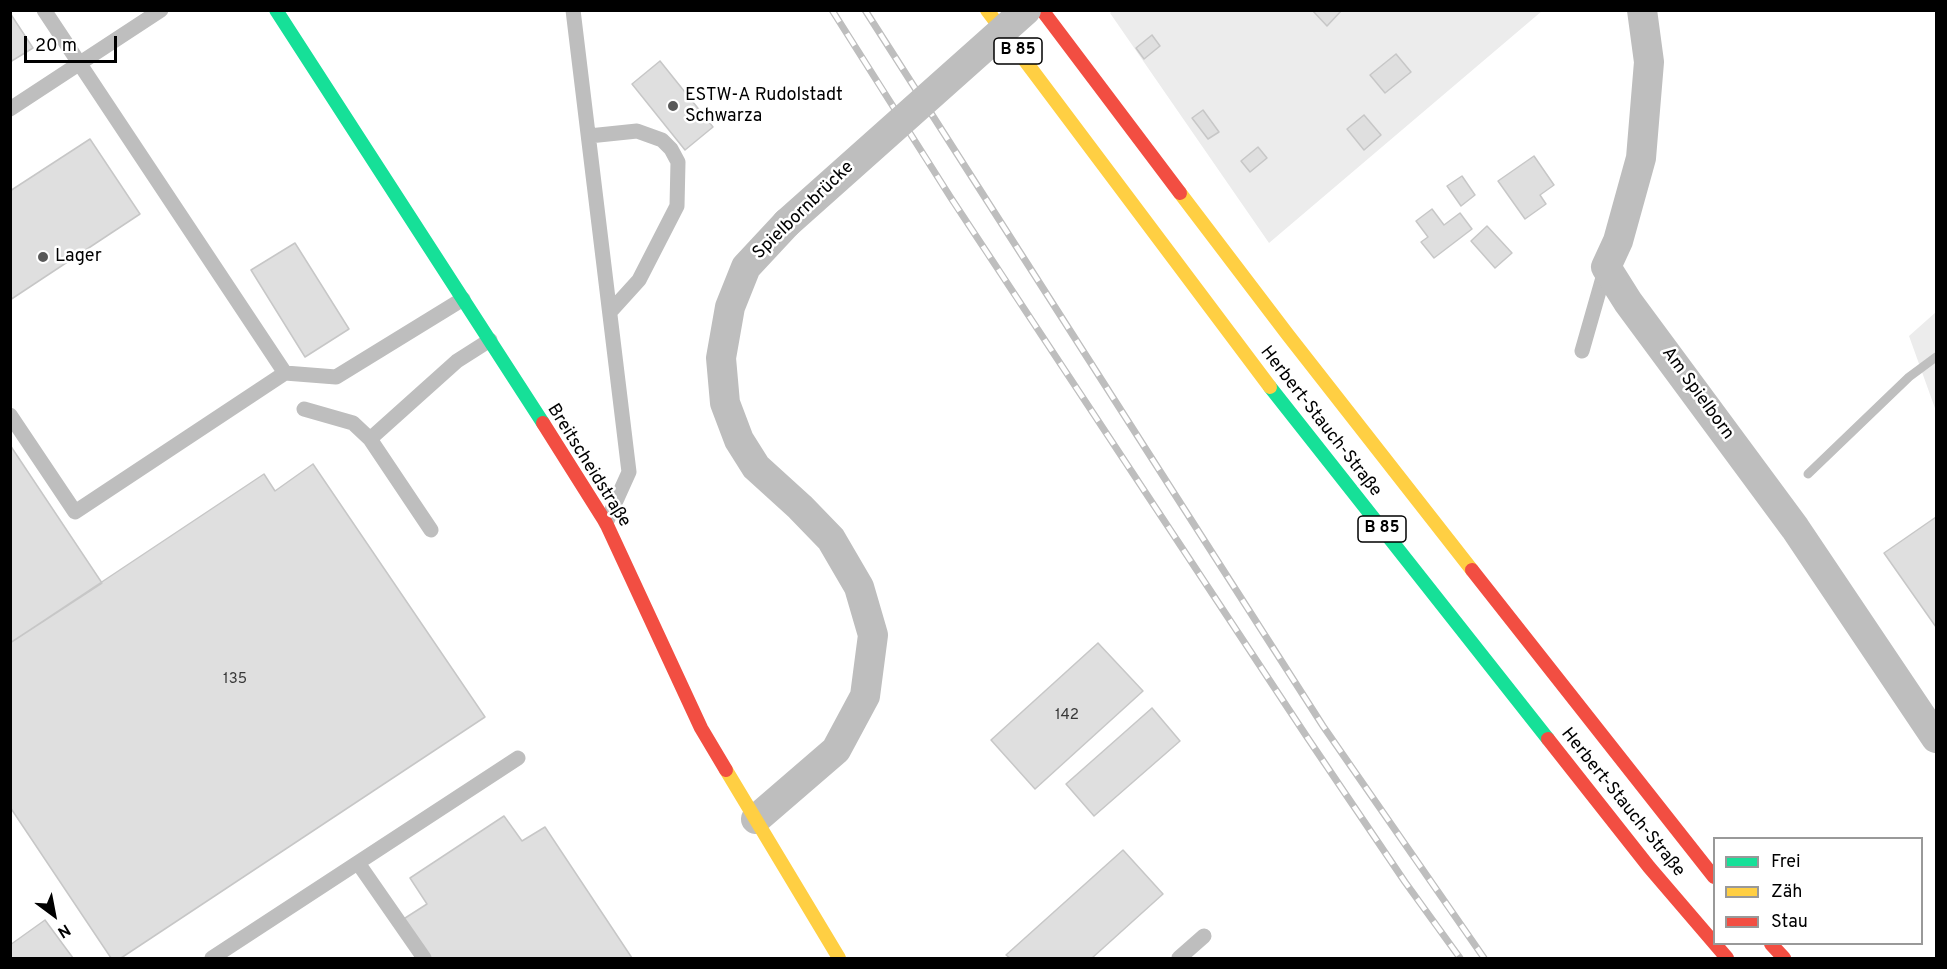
<!DOCTYPE html>
<meta charset="utf-8">
<style>
body{margin:0}
#map{position:relative;width:1947px;height:969px;overflow:hidden;background:#fff;font-family:Overpass,sans-serif}
canvas{display:block}
.frame{position:absolute;inset:0;border:12px solid #000;pointer-events:none}
.legend{position:absolute;left:1713px;top:837px;width:210px;height:108px;box-sizing:border-box;background:#fff;border:2px solid #999;margin:0;padding:8px 10px;list-style:none;font-size:18px;color:#000}
.legend li{display:flex;align-items:center;gap:12px;height:30px}
.legend b{width:30px;border:2px solid #999}
.north{position:absolute;left:24px;top:885px;width:60px;height:60px;-webkit-text-stroke:4px #fff;paint-order:stroke;rotate:148deg;font-size:16px;font-weight:700;line-height:24px;text-align:center;color:#000}
.north::after{content:'';display:block;margin:auto;width:21px;height:27px;background:#000;clip-path:polygon(50% 0,100% 100%,50% 72%,0 100%)}
.scale{position:absolute;left:24px;top:36px;width:93px;height:27px;box-sizing:border-box;border:3px solid #000;border-top:0;padding-left:8px;font-size:18px;line-height:21px;white-space:nowrap;color:#000;-webkit-text-stroke:4px #fff;paint-order:stroke}
</style>
<div id="map">
<canvas width="1947" height="969"></canvas>
<div class="frame"></div>
<ul class="legend">
<li><b style="height:8px;background:#16e098"></b>Frei</li>
<li><b style="height:8px;background:#ffcf43"></b>Zäh</li>
<li><b style="height:8px;background:#f24e42"></b>Stau</li>
</ul>
<div class="north">N</div>
<div class="scale">20 m</div>
</div>
<script>
const ctx = document.querySelector('canvas').getContext('2d');
ctx.lineJoin = 'round';
function fillPath(path, color) {
  ctx.fillStyle = color;
  ctx.fill(path, 'evenodd');
}
function poly(rows) {
  const path = new Path2D();
  for (const r of rows) {
    path.moveTo(r[0], r[1]);
    for (let i = 2; i < r.length; i += 2) path.lineTo(r[i], r[i + 1]);
  }
  return path;
}
function stroke(path, color, width, dash) {
  ctx.strokeStyle = color;
  ctx.lineWidth = width;
  ctx.lineCap = dash ? 'butt' : 'round';
  ctx.setLineDash(dash || []);
  ctx.stroke(path);
}
function drawText(font, color, halo, rows, align = 'center') {
  ctx.font = font + ' Overpass,sans-serif';
  ctx.lineWidth = 5;
  ctx.setLineDash([]);
  ctx.textBaseline = 'middle';
  ctx.strokeStyle = halo;
  ctx.fillStyle = color;
  for (const [text, x, y, turn = 0] of rows) {
    ctx.save();
    ctx.translate(x, y);
    ctx.rotate((+turn || 0) * Math.PI / 180);
    ctx.textAlign = isNaN(turn) ? turn : align;
    if (halo) ctx.strokeText(text, 0, 0);
    ctx.fillText(text, 0, 0);
    ctx.restore();
  }
}
const green = poly([
 [1113,10,1542,11,1269,243,1110,13],
 [1936,312,1936,411,1909,336]
]);
const stream = poly([
 [1808,474,1909,377,1936,357]
]);
const building = poly([
 [1312,10,1342,10,1327,26,1312,10],
 [10,13,33,48,10,62,10,13],
 [1152,35,1160,46,1144,59,1136,48,1152,35],
 [1396,54,1411,72,1385,93,1370,75,1396,54],
 [660,61,713,127,685,150,632,84,660,61],
 [1203,110,1219,132,1208,139,1192,118,1203,110],
 [1364,115,1381,135,1364,150,1347,129,1364,115],
 [90,139,140,214,10,300,10,191,90,139],
 [1258,147,1267,158,1250,172,1241,161,1258,147],
 [1534,156,1554,185,1540,195,1546,204,1525,219,1498,181,1534,156],
 [1462,176,1475,195,1461,206,1447,186,1462,176],
 [1432,209,1444,225,1460,213,1472,229,1434,258,1421,242,1428,237,1416,221,1432,209],
 [1487,226,1512,253,1495,268,1471,241,1487,226],
 [295,243,349,329,305,357,251,270,295,243],
 [10,445,102,583,10,643,10,445],
 [313,464,485,717,121,958,111,958,10,807,10,643,264,474,275,491,313,464],
 [1936,517,1936,627,1884,553,1936,517],
 [1098,643,1143,691,1035,789,991,740,1098,643],
 [1152,708,1180,741,1094,816,1066,784,1152,708],
 [504,816,522,841,545,827,632,958,428,958,402,920,427,904,410,878,504,816],
 [1123,850,1163,894,1092,958,1010,958,1006,955,1123,850],
 [45,920,73,958,10,958,10,945,45,920]
]);
const lane = poly([
 [44,10,285,373],
 [573,10,629,472,606,523],
 [10,109,161,10],
 [589,136,637,131,662,140,671,149,678,162,677,206,639,280,610,312],
 [1582,351,1606,267],
 [304,409,353,423,370,439],
 [10,415,75,512,285,373,336,377,463,299],
 [431,530,370,439,457,361,490,340],
 [358,863,424,958],
 [212,958,518,758],
 [1179,958,1204,936]
]);
const street = poly([
 [1642,10,1649,62,1641,158,1618,241,1606,267,1628,302,1795,528,1936,738],
 [756,819,836,750,865,696,873,635,859,587,831,539,800,507,756,467,739,440,725,403,721,358,730,307,746,267,787,223]
]);
const fast = poly([
 [276,10,543,423],
 [1270,387,1548,739]
]);
const slow = poly([
 [987,10,1270,387],
 [1180,193,1288,335,1472,570],
 [726,770,839,958]
]);
const jam = poly([
 [1042,10,1180,193],
 [543,423,606,523,701,728,726,770],
 [1472,570,1714,877],
 [1548,739,1649,867,1727,958],
 [1771,944,1784,958]
]);
const rail = poly([
 [832,10,951,198,1307,737,1405,882,1460,958],
 [865,10,1323,726,1484,958]
]);
const streetBridge = poly([
 [787,223,1026,10]
]);
const markers = [
 [673,106,6,"#595959"],
 [43,257,6,"#595959"]
];
const numberNames = [
 ["135",235,680],
 ["142",1067,716]
];
const shields = [
 [1018,51,48],
 [1382,529,48]
];
const shieldNames = [
 ["B 85",1018,51],
 ["B 85",1382,529]
];
const poiNames = [
 ["ESTW-A Rudolstadt",685,96],
 ["Schwarza",685,117],
 ["Lager",55,257]
];
const streetNames = [
 ["Spielbornbrücke",804,211,-44],
 ["Am Spielborn",1697,394,54],
 ["Herbert-Stauch-Straße",1320,422,52],
 ["Breitscheidstraße",588,466,58],
 ["Herbert-Stauch-Straße",1622,803,51]
];
fillPath(green, '#ececec');
stroke(stream, '#bfbfbf', 9);
fillPath(building, '#dfdfdf');
stroke(building, '#c7c7c7', 1.5);
stroke(lane, '#bebebe', 15);
stroke(street, '#bebebe', 30);
stroke(fast, '#16e098', 14);
stroke(slow, '#ffcf43', 14);
stroke(jam, '#f24e42', 14);
stroke(rail, '#bebebe', 7);
stroke(rail, '#fff', 4.5, [14]);
stroke(streetBridge, '#bebebe', 30);
for (const [x, y, r, color] of markers) {
  const dot = new Path2D();
  dot.arc(x, y, r, 0, 2 * Math.PI);
  ctx.fillStyle = color;
  ctx.fill(dot);
  stroke(dot, '#fff', 2);
}
drawText('15px', '#383838', null, numberNames);
for (const [x, y, w] of shields) {
  const box = new Path2D();
  box.roundRect(x - w / 2, y - 13, w, 26, 4.5);
  ctx.fillStyle = '#fff';
  ctx.fill(box);
  stroke(box, '#000', 1.5);
}
drawText('bold 16px', '#000', null, shieldNames);
drawText('18px', '#000', '#fff', poiNames, 'left');
drawText('18px', '#000', '#fff', streetNames);
</script>
